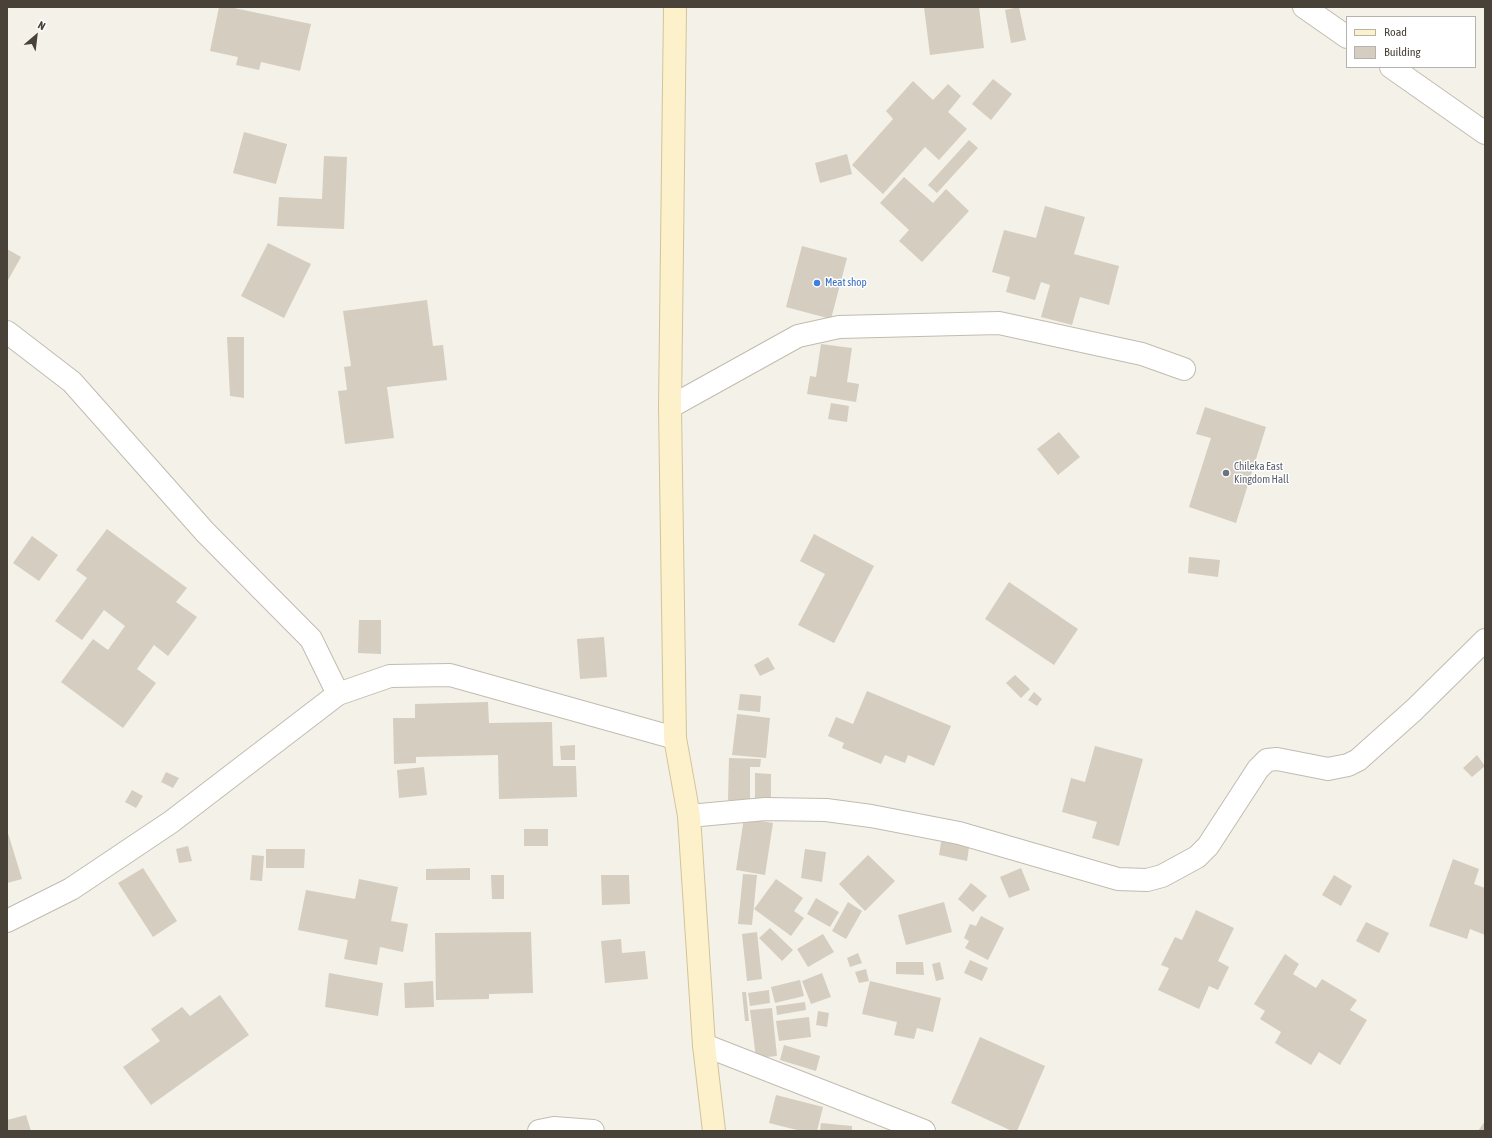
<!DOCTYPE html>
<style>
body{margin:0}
#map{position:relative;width:1492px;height:1138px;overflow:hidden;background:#f4f1e9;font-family:"Asap Condensed",sans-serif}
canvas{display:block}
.frame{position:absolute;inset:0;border:8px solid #484238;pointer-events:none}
.legend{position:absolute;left:1346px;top:16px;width:130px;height:52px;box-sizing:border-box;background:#fff;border:1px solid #b6b3af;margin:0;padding:5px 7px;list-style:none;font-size:12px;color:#484238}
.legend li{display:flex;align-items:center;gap:8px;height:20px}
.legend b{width:20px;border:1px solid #b6b3af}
.north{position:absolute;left:16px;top:16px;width:40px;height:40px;-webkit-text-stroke:3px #fff;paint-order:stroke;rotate:28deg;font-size:11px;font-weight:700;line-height:16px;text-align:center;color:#484238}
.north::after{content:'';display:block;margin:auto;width:14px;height:18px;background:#484238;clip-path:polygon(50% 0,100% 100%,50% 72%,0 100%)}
</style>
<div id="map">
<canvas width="1492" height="1138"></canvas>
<div class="frame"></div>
<ul class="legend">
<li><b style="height:5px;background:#fdf1cb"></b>Road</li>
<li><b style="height:11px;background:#d5cdbf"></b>Building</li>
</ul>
<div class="north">N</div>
</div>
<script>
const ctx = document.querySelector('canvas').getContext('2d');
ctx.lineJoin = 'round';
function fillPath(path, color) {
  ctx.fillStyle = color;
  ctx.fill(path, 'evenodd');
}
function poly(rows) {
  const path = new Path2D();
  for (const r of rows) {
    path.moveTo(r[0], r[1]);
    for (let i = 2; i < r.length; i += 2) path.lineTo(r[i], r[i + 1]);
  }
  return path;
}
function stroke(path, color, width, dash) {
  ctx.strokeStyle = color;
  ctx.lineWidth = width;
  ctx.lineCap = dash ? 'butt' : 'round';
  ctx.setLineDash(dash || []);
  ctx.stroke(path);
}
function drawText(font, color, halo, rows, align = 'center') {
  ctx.font = font + ' "Asap Condensed",sans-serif';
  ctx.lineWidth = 3;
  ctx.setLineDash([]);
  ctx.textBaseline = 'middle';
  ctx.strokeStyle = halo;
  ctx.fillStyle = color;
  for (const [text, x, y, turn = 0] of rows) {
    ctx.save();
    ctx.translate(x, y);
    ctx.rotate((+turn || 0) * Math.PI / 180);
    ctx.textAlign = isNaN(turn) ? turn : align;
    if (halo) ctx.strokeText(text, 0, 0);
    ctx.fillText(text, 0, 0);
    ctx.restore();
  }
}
const building = poly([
 [219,7,229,7,311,24,300,71,261,62,259,70,236,65,238,57,210,51],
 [924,7,979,7,984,48,930,55],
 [1019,7,1026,40,1011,43,1005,10],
 [993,79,1012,94,991,120,972,104],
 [913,81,933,100,948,84,961,96,948,112,967,129,939,160,925,147,883,194,852,165,893,119,886,111],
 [244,132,287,144,276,184,233,173],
 [969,140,978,148,937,193,928,185],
 [847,154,852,174,820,183,815,163],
 [324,156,347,157,344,229,277,226,279,197,322,199],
 [904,177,933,203,946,189,969,211,922,262,899,241,909,230,880,203],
 [1045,206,1085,217,1074,254,1119,266,1109,305,1080,297,1072,325,1041,317,1050,285,1041,282,1035,300,1006,292,1010,277,992,272,1004,230,1036,238],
 [268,243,311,264,284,318,241,296],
 [802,246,847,258,831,319,786,307],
 [7,249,21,257,7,282],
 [427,300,433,346,443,345,447,380,387,387,394,438,345,444,338,391,347,390,344,367,351,366,343,311],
 [227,337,244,337,244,398,230,396],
 [821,344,852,348,847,382,859,384,856,402,807,394,810,376,816,377],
 [831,403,849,406,847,422,828,419],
 [1205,407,1266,427,1236,523,1189,507,1211,438,1196,434],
 [1059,432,1080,457,1058,475,1037,449],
 [107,529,187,588,176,602,197,617,168,656,154,645,137,669,156,683,123,728,61,682,93,639,108,650,125,626,104,610,82,640,55,621,87,578,76,570],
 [814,534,874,566,834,643,798,625,825,574,800,561],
 [32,536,58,555,39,581,13,563],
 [1189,557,1220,560,1218,577,1188,573],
 [1009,582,1078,629,1054,665,985,619],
 [359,620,381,620,381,654,358,653],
 [604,637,607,677,580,679,577,639],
 [768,657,775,669,760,676,754,665],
 [1015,675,1030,689,1021,698,1006,683],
 [867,691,951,726,934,766,908,755,905,763,885,755,881,764,842,748,844,743,828,736,836,717,853,724],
 [1034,692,1042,699,1037,706,1028,700],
 [740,694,761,696,760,712,738,710],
 [488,702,489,723,552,722,553,766,576,766,577,797,499,799,498,755,416,757,416,763,394,764,393,718,415,718,415,704],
 [737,714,770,718,766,758,732,755],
 [575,745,575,760,561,760,560,746],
 [1095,746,1143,759,1119,846,1092,838,1097,822,1062,812,1071,778,1085,782],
 [1477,755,1485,766,1472,777,1463,768],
 [729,758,761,759,760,767,750,767,750,801,728,800],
 [424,767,427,795,399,798,397,770],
 [166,772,179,778,173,788,161,782],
 [755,773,771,774,771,800,755,799],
 [132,790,143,796,136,808,125,802],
 [744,818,773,823,765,875,736,870],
 [524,829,548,829,548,846,524,846],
 [7,830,22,879,7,883],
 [942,836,970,841,967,861,939,855],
 [188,846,192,861,179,863,176,849],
 [266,849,305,849,304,868,266,868],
 [805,849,826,852,822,882,801,878],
 [252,855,264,856,262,881,250,880],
 [868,855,895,881,865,911,839,884],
 [1453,859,1479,869,1474,884,1485,888,1485,935,1470,929,1467,939,1429,926],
 [143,868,177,921,153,937,118,883],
 [470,868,470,880,426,880,426,869],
 [1021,868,1030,890,1009,898,1000,877],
 [743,874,757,875,752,925,738,924],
 [491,875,504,875,504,899,492,899],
 [601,875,629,875,630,904,602,905],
 [1334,875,1352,886,1341,906,1322,895],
 [359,879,398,887,391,921,408,924,403,952,380,947,377,965,344,959,348,940,298,930,306,890,355,899],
 [776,879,803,898,794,911,804,918,791,936,754,909],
 [971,883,987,896,973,912,958,899],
 [816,898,839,912,830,927,807,914],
 [848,902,862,911,846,939,832,931],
 [944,902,952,932,906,945,898,915],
 [1196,910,1234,928,1218,961,1229,967,1218,990,1209,986,1199,1009,1158,990,1169,968,1161,965,1175,937,1182,940],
 [981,916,1004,928,988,960,965,948,969,941,964,938,970,924,976,926],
 [1366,922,1389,933,1379,953,1356,941],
 [770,928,793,950,782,961,759,938],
 [531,932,533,993,489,994,489,999,436,1000,435,933],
 [757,932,762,979,747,981,742,934],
 [823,934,834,952,808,967,797,949],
 [621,939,622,953,645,951,648,979,605,983,601,941],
 [858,953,862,963,850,967,847,958],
 [1285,954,1299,964,1293,974,1316,988,1322,979,1357,1000,1350,1010,1367,1020,1340,1065,1319,1052,1311,1065,1275,1043,1281,1032,1260,1019,1265,1011,1254,1004],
 [970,960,988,968,982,981,964,973],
 [896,962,923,962,924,975,896,974],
 [940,962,944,979,936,981,932,964],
 [866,969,869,981,859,983,855,972],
 [329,973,383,983,378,1016,325,1007],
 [822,973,831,997,811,1004,802,981],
 [800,980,804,996,775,1003,771,987],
 [433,981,434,1007,405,1008,404,983],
 [870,981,941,998,933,1032,917,1028,914,1039,894,1035,897,1022,862,1014],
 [769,990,770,1003,750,1006,748,993],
 [742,992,746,992,749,1021,745,1021],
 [220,995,249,1035,151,1105,123,1067,160,1041,151,1029,182,1007,190,1016],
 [805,1002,806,1010,777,1015,776,1006],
 [772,1008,777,1056,756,1058,750,1010],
 [818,1011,829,1013,827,1027,816,1025],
 [809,1017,811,1037,779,1041,776,1021],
 [980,1037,1045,1066,1017,1131,1012,1131,951,1103],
 [784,1045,820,1056,816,1071,780,1060],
 [776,1095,823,1107,817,1131,801,1131,769,1123],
 [26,1115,31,1131,7,1131,7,1120],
 [1485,1121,1485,1131,1478,1131],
 [821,1123,852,1126,852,1131,820,1131]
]);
const minor = poly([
 [1304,7,1347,37],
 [1391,67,1485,133],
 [7,332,72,382,205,532,311,639,338,694],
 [670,407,798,336,839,327,999,323,1142,354,1184,369],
 [689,816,765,809,826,810,871,816,959,833,1118,879,1147,880,1162,876,1197,857,1208,846,1258,769,1267,760,1277,759,1328,769,1348,765,1358,760,1414,710,1485,640],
 [7,921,71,889,171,822,338,694,390,676,450,675,675,738],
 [704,1045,924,1131],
 [539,1131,554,1128,593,1131]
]);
const secondary = poly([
 [675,7,670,407,675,738,689,816,704,1045,714,1131]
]);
const markers = [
 [817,283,4,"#3f7fe0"],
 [1226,473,4,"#6b7280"]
];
const shopNames = [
 ["Meat shop",825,283]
];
const worshipNames = [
 ["Chileka East",1234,467],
 ["Kingdom Hall",1234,480]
];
fillPath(building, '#d5cdbf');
stroke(minor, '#c2bcaf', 24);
stroke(secondary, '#d2c49a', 24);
stroke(minor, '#fff', 22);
stroke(secondary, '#fdf1cb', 22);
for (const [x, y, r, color] of markers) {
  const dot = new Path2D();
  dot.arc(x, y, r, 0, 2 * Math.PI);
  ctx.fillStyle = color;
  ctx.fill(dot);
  stroke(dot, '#fff', 1.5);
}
drawText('11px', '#366cbe', '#fff', shopNames, 'left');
drawText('11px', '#5b616d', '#fff', worshipNames, 'left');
</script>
